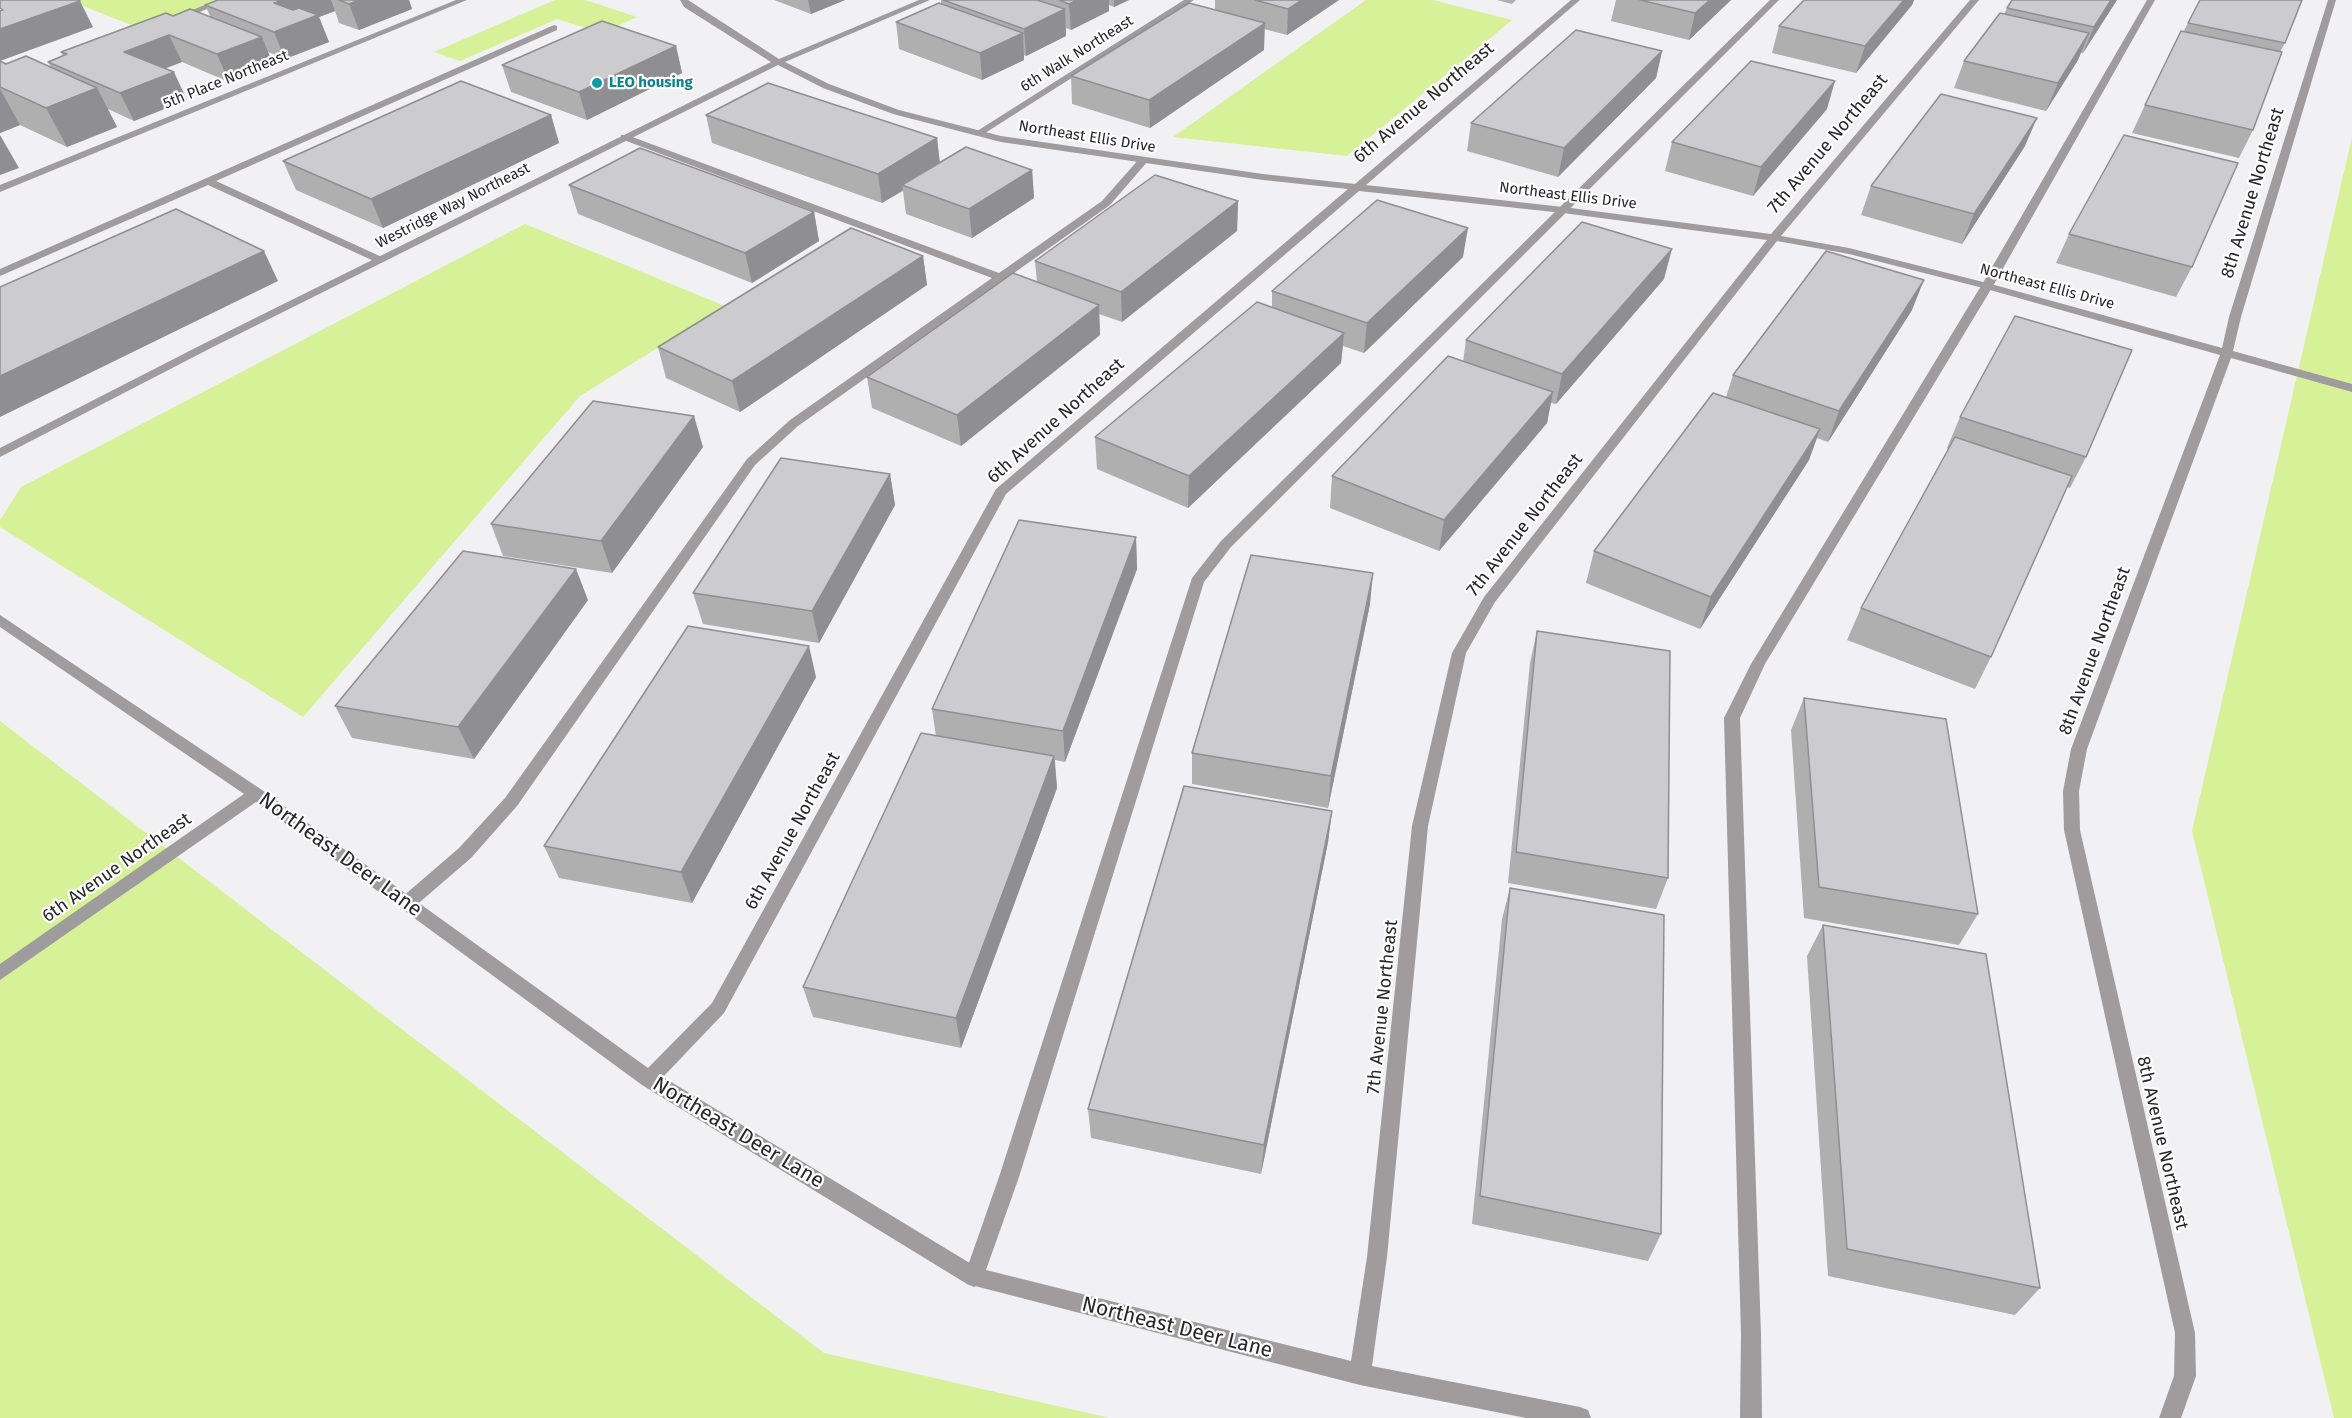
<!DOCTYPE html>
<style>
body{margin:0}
canvas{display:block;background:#f1f0f3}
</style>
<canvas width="2352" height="1418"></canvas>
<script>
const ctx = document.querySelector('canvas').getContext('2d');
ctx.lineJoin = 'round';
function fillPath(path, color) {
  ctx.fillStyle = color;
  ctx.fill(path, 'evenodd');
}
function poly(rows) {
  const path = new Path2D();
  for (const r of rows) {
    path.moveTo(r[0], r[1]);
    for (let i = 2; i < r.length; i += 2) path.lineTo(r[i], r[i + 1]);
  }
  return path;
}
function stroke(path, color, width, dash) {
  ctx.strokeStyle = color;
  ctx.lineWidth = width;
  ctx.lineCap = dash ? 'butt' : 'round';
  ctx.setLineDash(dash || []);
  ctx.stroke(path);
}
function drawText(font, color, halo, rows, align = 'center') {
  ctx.font = font + ' "Fira Sans",sans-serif';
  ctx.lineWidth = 4.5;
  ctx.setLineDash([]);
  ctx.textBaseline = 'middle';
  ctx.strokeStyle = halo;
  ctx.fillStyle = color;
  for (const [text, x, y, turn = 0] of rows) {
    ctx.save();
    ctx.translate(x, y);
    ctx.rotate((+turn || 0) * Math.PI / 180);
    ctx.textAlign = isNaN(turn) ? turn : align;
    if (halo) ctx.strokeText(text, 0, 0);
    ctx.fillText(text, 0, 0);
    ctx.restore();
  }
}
const green = poly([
 [68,0,225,0,144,30],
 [555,0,585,0,637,17,602,33,557,19,460,61,434,52],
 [1366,0,1433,0,1512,20,1347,156,1173,137],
 [2352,137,2352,1418,2334,1418,2192,831],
 [525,224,725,306,580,396,303,717,0,527,0,520,21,487],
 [0,721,824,1353,1110,1418,0,1418]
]);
const lane = poly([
 [1184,0,1194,0,982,135,974,133,1184,0],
 [1770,0,1779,0,1231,547,1204,582,1019,1177,981,1284,974,1287,967,1284,964,1277,999,1177,1192,578,1221,541,1770,0],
 [2147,0,2155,0,1993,286,1765,664,1740,718,1761,1335,1762,1418,1740,1418,1741,1335,1724,718,1751,664,1981,286,2147,0],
 [554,25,557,26,557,30,216,181,384,258,384,262,376,262,208,185,0,276,0,269,554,25],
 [621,135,627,135,999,273,1102,201,1139,159,1148,161,1110,205,798,426,755,465,517,806,471,858,413,908,407,910,401,908,399,903,401,898,459,848,505,798,747,459,790,420,992,278,621,139,621,135]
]);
const street = poly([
 [217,0,229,0,180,20,173,18,217,0],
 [456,0,467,0,0,192,0,185,456,0],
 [680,0,688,0,779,59,919,0,930,0,785,62,829,84,899,110,1001,136,1263,174,1355,184,1571,0,1580,0,1366,185,1563,207,1771,234,1970,0,1979,0,1781,236,1849,248,1991,284,2222,348,2229,317,2328,0,2336,0,2241,317,2233,351,2352,384,2352,392,2231,358,2087,749,2079,791,2080,830,2195,1333,2196,1376,2181,1418,2159,1418,2174,1376,2175,1333,2064,830,2063,791,2071,749,2220,355,1983,288,1849,254,1777,241,1495,602,1466,653,1428,826,1387,1257,1372,1366,1580,1407,1588,1410,1591,1418,1526,1418,1360,1385,967,1284,642,1085,256,802,0,980,0,964,244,794,0,627,0,615,262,790,648,1068,712,1003,996,489,1348,189,1263,180,1001,142,893,114,823,88,778,65,211,348,0,457,0,448,203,344,771,62,684,7,680,0],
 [1359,191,1563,213,1767,240,1484,597,1452,653,1412,826,1367,1257,1351,1361,978,1268,663,1077,724,1013,1006,494,1359,191]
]);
const wall = poly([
 [218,0,409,0,412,9,359,30,339,23,335,11,319,17,329,42,285,59,268,52,273,64,229,82,182,62,165,68,187,100,134,121,108,109,117,127,67,147,20,125,0,133,0,61,6,64,51,67,48,62,63,56,61,52,173,16,210,16,205,5],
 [774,0,845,0,811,14],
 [941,0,1129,0,1114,7,1109,5,1109,11,1071,30,1066,28,1066,36,1026,56,1024,55,1024,60,982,80,899,49,896,22,941,4],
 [1215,0,1339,0,1287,35,1264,29,1264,50,1150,128,1072,104,1071,76,1215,10],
 [1497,0,1516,0,1512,4],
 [1616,0,1731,0,1689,40,1611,21],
 [1804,0,1914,0,1912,5,1856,73,1772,53,1779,26],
 [2117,0,2083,53,2081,53,2078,60,2046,111,1954,88,1964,61,2004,14,2007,8],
 [2188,23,2285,43,2280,52,2253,130,2239,158,2132,133,2145,105],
 [676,46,682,73,587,120,511,92,502,65],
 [1662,51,1656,78,1558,177,1467,151,1471,123],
 [1827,109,1753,196,1665,171,1672,142],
 [551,115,559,143,383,228,296,190,283,161],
 [706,115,937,138,940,162,1032,170,1034,198,972,238,906,214,903,191,882,203,712,143],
 [2025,146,1962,244,1861,215,1871,186],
 [569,185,814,212,819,241,752,283,578,214],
 [1238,201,1237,231,1122,322,1099,314,1100,335,961,446,872,408,867,377,1037,282,1035,261],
 [2069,234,2192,267,2176,297,2056,263],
 [923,256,927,285,740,412,666,378,658,347],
 [1463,257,1364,353,1343,346,1341,363,1188,508,1097,469,1095,437,1272,307,1272,291],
 [1664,279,1556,404,1551,403,1547,423,1439,551,1330,508,1332,476,1463,362,1466,340],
 [1912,310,1828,442,1817,438,1809,460,1700,629,1586,583,1594,551,1726,397,1733,375],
 [1960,417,2086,457,2070,488,2067,487,1991,657,1975,689,1847,640,1861,608,1948,449,1947,448],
 [703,447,612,573,503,556,491,524],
 [890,474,895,505,819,643,703,624,693,593],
 [1136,537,1137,569,1065,762,1055,760,1057,788,961,1048,813,1017,803,987,936,736,932,709],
 [588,600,474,759,352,738,335,706],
 [1370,604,1328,808,1192,784,1192,753],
 [1537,631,1668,878,1656,909,1508,883,1530,663],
 [816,677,692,903,559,878,544,846],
 [1804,698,1978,914,1959,945,1804,918,1791,730],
 [1332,811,1328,842,1261,1174,1091,1138,1088,1109],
 [1510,888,1661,1234,1648,1261,1472,1224,1502,919],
 [1823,925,2040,1288,2015,1315,1828,1276,1807,956]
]);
const shadedWall = poly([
 [283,0,331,0,335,11,319,17,329,42,285,59,274,32,274,3],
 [359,0,409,0,412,9,359,30,349,4],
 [808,0,845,0,811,14],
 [1077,0,1109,0,1109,11,1071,30,1069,4],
 [1114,0,1129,0,1114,7],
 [1302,0,1339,0,1287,35,1288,9],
 [1710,0,1731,0,1689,40,1695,13],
 [1904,0,1914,0,1912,5,1856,73,1865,46],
 [2111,0,2117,0,2083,53,2094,27],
 [80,1,93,27,0,61,0,29],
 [1065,9,1066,36,1026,56,1024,29],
 [1265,23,1264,50,1150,128,1149,100],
 [1023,33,1024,60,982,80,980,53],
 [2089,33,2078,60,2046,111,2058,83],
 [169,35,182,62,138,79,124,52],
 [262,37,273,64,229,82,217,54],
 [676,46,682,73,587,120,579,92],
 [1662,51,1656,78,1558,177,1564,148],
 [174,72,187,100,134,121,120,93],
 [1835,81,1827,109,1753,196,1761,167],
 [97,88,117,127,67,147,46,108],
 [0,89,20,125,0,133],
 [551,115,559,143,383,228,371,199],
 [2037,118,2025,146,1962,244,1974,214],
 [0,135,19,168,0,175],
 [937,138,940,167,902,185,903,190,882,203,878,174],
 [1032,170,1034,198,972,238,969,209],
 [1238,201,1237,231,1122,322,1121,292],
 [814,212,819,241,752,283,745,253],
 [1468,228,1463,257,1364,353,1367,323],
 [1672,249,1664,279,1556,404,1562,374],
 [264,251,278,281,0,417,0,376],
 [923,256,927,285,740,412,732,381],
 [1924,280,1912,310,1828,442,1839,411],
 [1099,305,1100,335,961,446,957,415],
 [1344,333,1341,363,1188,508,1189,476],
 [1553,392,1547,423,1439,551,1444,520],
 [694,416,703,447,612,573,601,541],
 [1820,429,1809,460,1700,629,1711,597],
 [890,474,895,505,819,643,812,611],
 [1136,537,1137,569,1065,762,1063,731],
 [576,569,588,600,474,759,458,727],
 [1373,573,1370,604,1328,808,1331,776],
 [809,646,816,677,692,903,681,872],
 [1054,756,1057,788,961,1048,956,1018],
 [1332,811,1328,842,1261,1174,1264,1145]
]);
const building = poly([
 [0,0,78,0,80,1,0,29,0,11,3,10,0,8,0,0],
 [218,0,283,0,274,3,293,10,299,8,318,15,274,32,205,5,218,0],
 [339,0,359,0,349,4,339,0],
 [943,0,1037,0,1065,9,1024,29,943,0],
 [1059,0,1077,0,1069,4,1059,0],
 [1255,0,1302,0,1288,9,1255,0],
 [1640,0,1710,0,1695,13,1640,0],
 [1804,0,1904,0,1865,46,1779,26,1804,0],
 [2012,0,2111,0,2094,27,2007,8,2012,0],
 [2200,0,2302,0,2285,43,2188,23,2200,0],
 [939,3,1023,33,980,53,896,22,939,3],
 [1189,3,1265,23,1149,100,1071,76,1189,3],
 [190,9,262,37,217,54,169,35,124,52,174,72,120,93,48,62,67,54,61,52,166,13,173,16,190,9],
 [2000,13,2089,33,2058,83,1964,61,2000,13],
 [602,21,676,46,579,92,502,65,602,21],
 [1576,30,1662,51,1564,148,1471,123,1576,30],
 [2181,31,2282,52,2253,130,2145,105,2181,31],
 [26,56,97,88,46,108,0,87,0,61,6,64,26,56],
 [1751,61,1835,81,1761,167,1672,142,1751,61],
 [461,81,551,115,371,199,283,161,461,81],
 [768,83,937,138,878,174,706,115,768,83],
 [1941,94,2037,118,1974,214,1871,186,1941,94],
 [2124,135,2238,163,2192,267,2069,234,2124,135],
 [966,147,1032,170,969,209,902,185,966,147],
 [640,148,814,212,745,253,569,185,640,148],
 [1155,175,1238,201,1121,292,1035,261,1155,175],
 [1377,200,1468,228,1367,323,1272,291,1377,200],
 [176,209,264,251,0,376,0,287,176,209],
 [1582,222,1672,249,1562,374,1466,340,1582,222],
 [851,228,923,256,732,381,658,347,851,228],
 [1826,251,1924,280,1839,411,1733,375,1826,251],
 [1013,273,1099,305,957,415,867,377,1013,273],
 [1257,302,1344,333,1189,476,1095,437,1257,302],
 [2015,316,2132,350,2086,457,1960,417,2015,316],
 [1448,356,1553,392,1444,520,1332,476,1448,356],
 [1713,393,1820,429,1711,597,1594,551,1713,393],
 [593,401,694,416,601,541,491,524,593,401],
 [1955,437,2072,476,1991,657,1861,608,1955,437],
 [781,458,890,474,812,611,693,593,781,458],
 [1019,520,1136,537,1063,731,932,709,1019,520],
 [463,551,576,569,458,727,335,706,463,551],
 [1251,555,1373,573,1331,776,1192,753,1251,555],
 [688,626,809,646,681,872,544,846,688,626],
 [1537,631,1670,651,1668,878,1516,852,1537,631],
 [1804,698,1946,719,1978,914,1819,887,1804,698],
 [921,733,1054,756,956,1018,803,987,921,733],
 [1184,786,1332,811,1264,1145,1088,1109,1184,786],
 [1510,888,1664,915,1661,1234,1480,1196,1510,888],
 [1823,925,1986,954,2040,1288,1847,1249,1823,925]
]);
const markers = [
 [597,83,6,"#0f9aa8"]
];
const farStreetnames = [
 ["6th Walk Northeast",1077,54,-32],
 ["5th Place Northeast",226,80,-22],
 ["Northeast Ellis Drive",1087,137,9],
 ["Northeast Ellis Drive",1568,196,7],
 ["Westridge Way Northeast",453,206,-27],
 ["Northeast Ellis Drive",2047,287,15]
];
const farCulturenames = [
 ["LEO housing",609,83]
];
const streetNames = [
 ["6th Avenue Northeast",1424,103,-40],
 ["7th Avenue Northeast",1828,144,-50],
 ["8th Avenue Northeast",2253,193,-73],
 ["6th Avenue Northeast",1056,421,-42],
 ["7th Avenue Northeast",1525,525,-52],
 ["8th Avenue Northeast",2095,651,-70],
 ["6th Avenue Northeast",793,831,-61],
 ["6th Avenue Northeast",117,868,-35],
 ["7th Avenue Northeast",1383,1007,-84],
 ["8th Avenue Northeast",2162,1143,77]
];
const nearStreetnames = [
 ["Northeast Deer Lane",340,855,36],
 ["Northeast Deer Lane",738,1133,31],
 ["Northeast Deer Lane",1177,1328,14]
];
fillPath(green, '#d6f198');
fillPath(lane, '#9e9c9c');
fillPath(street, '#9e9c9c');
fillPath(wall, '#afafb0');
fillPath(shadedWall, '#8f8e90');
fillPath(building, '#cccbcd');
stroke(building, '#8f8e90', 1.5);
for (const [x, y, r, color] of markers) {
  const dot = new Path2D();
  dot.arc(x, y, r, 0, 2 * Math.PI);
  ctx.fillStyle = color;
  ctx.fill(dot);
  stroke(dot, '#fefeff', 2);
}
drawText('15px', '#272728', '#fefeff', farStreetnames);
drawText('bold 15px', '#0d838f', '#fefeff', farCulturenames, 'left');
drawText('18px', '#272728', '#fefeff', streetNames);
drawText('21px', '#272728', '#fefeff', nearStreetnames);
</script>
